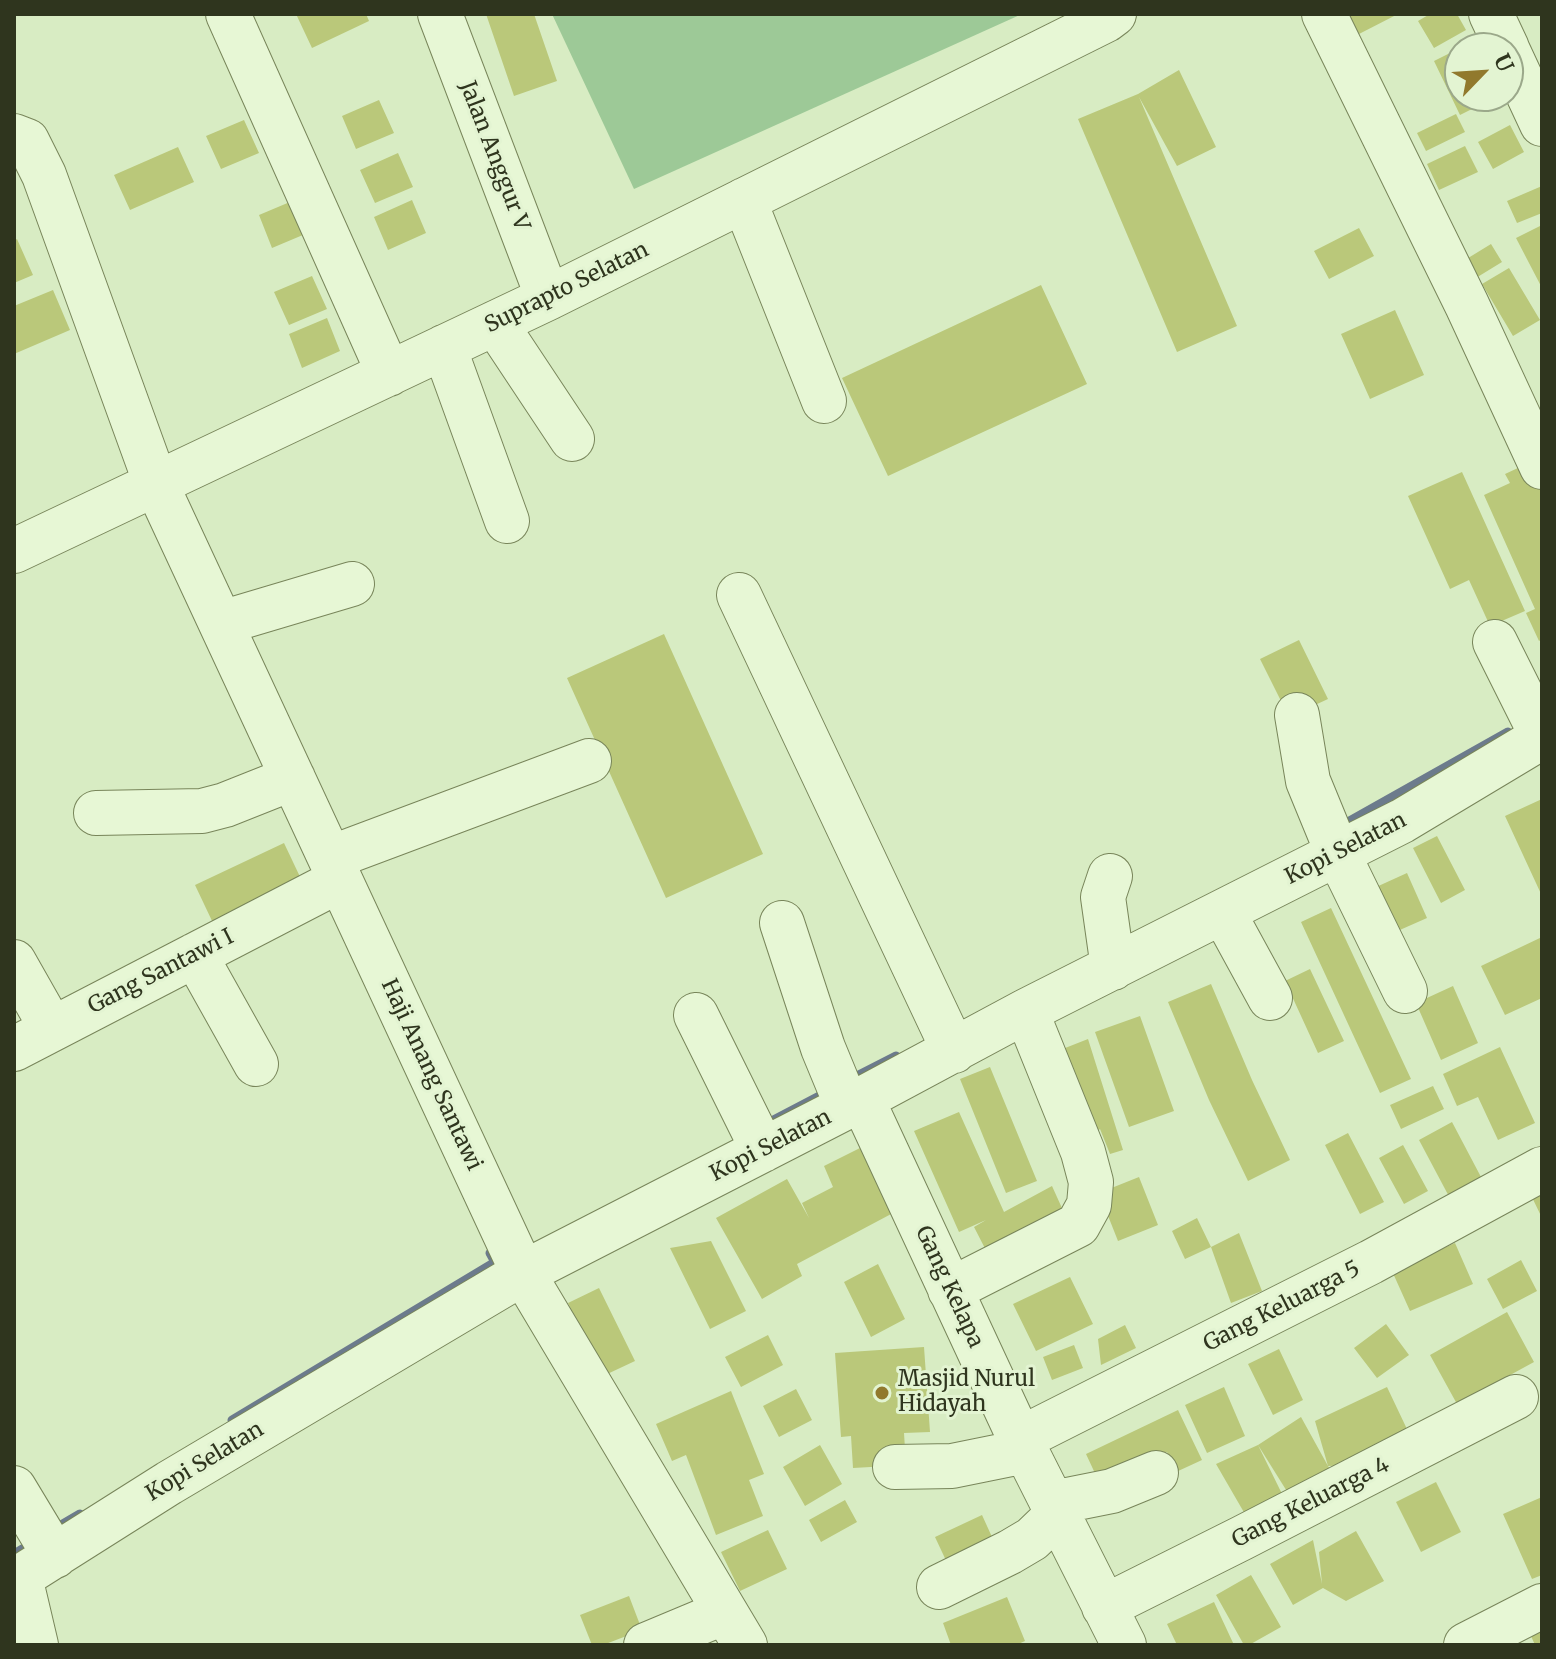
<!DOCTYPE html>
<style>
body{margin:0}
#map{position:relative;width:1556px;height:1659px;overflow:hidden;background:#d8ecc3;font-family:Merriweather,serif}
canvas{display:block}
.frame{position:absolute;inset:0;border:16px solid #2f351e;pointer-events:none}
.north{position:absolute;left:1444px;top:32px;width:80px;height:80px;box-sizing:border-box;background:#e3f4d2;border:2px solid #9ba88a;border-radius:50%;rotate:65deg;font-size:22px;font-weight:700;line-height:32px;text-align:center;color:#2f351e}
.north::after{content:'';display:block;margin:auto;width:28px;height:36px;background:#91792d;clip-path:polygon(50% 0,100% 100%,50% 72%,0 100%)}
</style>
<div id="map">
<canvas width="1556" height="1659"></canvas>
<div class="frame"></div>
<div class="north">U</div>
</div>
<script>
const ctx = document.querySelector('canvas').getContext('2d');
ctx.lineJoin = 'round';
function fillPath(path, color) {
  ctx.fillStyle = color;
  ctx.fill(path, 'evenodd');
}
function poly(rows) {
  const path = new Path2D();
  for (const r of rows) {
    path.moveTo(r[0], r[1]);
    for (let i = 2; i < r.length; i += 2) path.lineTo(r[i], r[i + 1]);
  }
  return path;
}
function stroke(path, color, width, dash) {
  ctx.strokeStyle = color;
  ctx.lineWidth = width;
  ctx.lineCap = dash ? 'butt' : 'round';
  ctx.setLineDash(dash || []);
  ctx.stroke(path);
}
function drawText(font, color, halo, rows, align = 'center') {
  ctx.font = font + ' Merriweather,serif';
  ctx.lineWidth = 6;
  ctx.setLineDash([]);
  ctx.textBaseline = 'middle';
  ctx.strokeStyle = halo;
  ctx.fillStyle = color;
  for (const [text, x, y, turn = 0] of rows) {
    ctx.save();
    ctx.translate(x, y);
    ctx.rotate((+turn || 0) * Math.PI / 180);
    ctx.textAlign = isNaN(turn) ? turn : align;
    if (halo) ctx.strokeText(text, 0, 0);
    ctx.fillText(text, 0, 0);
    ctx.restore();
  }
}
const green = poly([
 [552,14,1022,14,634,189]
]);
const stream = poly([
 [1339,827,1508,732],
 [849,1080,896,1056],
 [764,1125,829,1091],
 [232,1420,495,1262,490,1253],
 [51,1531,80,1514],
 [14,1554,32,1543]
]);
const building = poly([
 [296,14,366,14,369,21,312,48],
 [486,14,534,14,557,81,514,96],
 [1348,14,1398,14,1359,34],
 [1430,14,1457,14,1466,30,1434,48,1418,21],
 [1460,48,1460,96,1488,96,1490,100,1460,115,1434,61],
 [1179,70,1216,147,1177,166,1139,97,1237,326,1177,352,1078,119,1138,94],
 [379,100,394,133,356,149,342,116],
 [1456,114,1465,132,1426,151,1417,133],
 [244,120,259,153,221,169,206,136],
 [1510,125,1524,152,1493,169,1478,142],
 [1465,146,1478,172,1439,190,1427,164],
 [178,147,194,182,130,210,114,175],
 [398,153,413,187,375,203,360,170],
 [1542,186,1542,213,1517,223,1507,201],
 [297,199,310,232,272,248,259,215],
 [412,200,426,233,388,250,374,217],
 [1542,225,1542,288,1516,238],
 [1359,228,1374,256,1329,279,1314,251],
 [17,239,33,275,14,283,14,241],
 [1491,244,1502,262,1471,281,1460,263],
 [1509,268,1540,320,1513,336,1482,284],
 [312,276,327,309,289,325,274,292],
 [1041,285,1087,384,888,476,842,378],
 [53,290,70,330,14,354,14,306],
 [1395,310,1424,375,1370,399,1341,334],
 [327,318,340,351,302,368,289,334],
 [1533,461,1542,481,1542,639,1539,641,1526,613,1535,609,1484,495,1510,483,1505,474],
 [1462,472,1525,611,1490,626,1469,580,1450,589,1408,496],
 [664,634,763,854,666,898,567,678],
 [1299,640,1328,699,1289,717,1260,659],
 [1542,799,1542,896,1505,816],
 [1437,836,1465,890,1441,903,1413,848],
 [284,843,302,881,213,923,195,885],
 [1407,873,1427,918,1393,933,1374,888],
 [1331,908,1411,1079,1380,1093,1301,922],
 [1542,937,1542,998,1505,1015,1481,966],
 [1310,969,1344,1041,1318,1053,1285,981],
 [1211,984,1252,1080,1290,1160,1248,1181,1209,1100,1168,1002],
 [1453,986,1478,1043,1441,1060,1416,1003],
 [1140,1016,1174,1111,1129,1127,1095,1032],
 [1088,1039,1123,1150,1110,1154,1100,1129,1091,1137,1055,1052],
 [1500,1047,1535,1123,1498,1140,1478,1097,1457,1106,1443,1074],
 [990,1067,1037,1181,1006,1193,960,1079],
 [1433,1086,1444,1109,1401,1129,1390,1105],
 [959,1112,1004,1212,1052,1186,1066,1217,992,1262,974,1227,986,1220,959,1232,914,1131],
 [1452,1122,1481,1177,1453,1204,1419,1140],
 [1348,1133,1384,1202,1360,1214,1325,1145],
 [1403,1145,1428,1191,1404,1204,1379,1158],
 [860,1148,893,1213,797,1264,802,1276,762,1299,716,1218,787,1179,809,1218,802,1203,833,1187,824,1166],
 [1139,1177,1158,1225,1118,1241,1099,1193],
 [1542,1185,1542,1218,1529,1191],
 [1197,1218,1211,1247,1239,1233,1262,1291,1231,1303,1211,1247,1185,1259,1172,1231],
 [711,1241,746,1311,710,1329,670,1248],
 [1455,1243,1473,1284,1410,1311,1392,1271],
 [1521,1260,1537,1291,1503,1309,1487,1279],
 [878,1264,905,1319,871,1337,844,1282],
 [1070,1277,1093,1324,1036,1351,1013,1304],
 [599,1288,635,1361,603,1376,568,1303],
 [1507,1312,1534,1362,1457,1404,1430,1355],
 [1386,1324,1409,1355,1377,1378,1354,1348],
 [1125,1325,1136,1348,1101,1365,1098,1339],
 [768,1335,783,1365,741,1387,725,1357],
 [1074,1345,1083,1368,1052,1380,1043,1357],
 [924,1347,930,1432,904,1433,906,1465,853,1468,851,1436,841,1437,835,1353],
 [1279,1349,1303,1400,1273,1415,1248,1364],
 [1224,1387,1245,1436,1207,1453,1185,1405],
 [1387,1387,1415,1446,1380,1464,1328,1466,1330,1469,1293,1501,1258,1445,1285,1500,1249,1521,1216,1464,1258,1445,1301,1417,1328,1466,1315,1421],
 [796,1389,812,1420,779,1437,763,1406],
 [731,1391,764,1474,749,1480,763,1516,716,1535,686,1455,672,1461,656,1424],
 [1178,1410,1202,1460,1176,1472,1167,1452,1100,1484,1086,1454],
 [820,1445,842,1484,805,1506,783,1467],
 [1436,1482,1461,1532,1421,1552,1396,1502],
 [1542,1497,1542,1575,1532,1579,1503,1514],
 [845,1500,857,1522,821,1542,809,1520],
 [982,1515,997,1548,950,1569,935,1537],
 [768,1530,787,1569,740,1591,721,1552],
 [1356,1531,1384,1581,1346,1601,1323,1588,1293,1605,1270,1564,1313,1540,1322,1584,1319,1552],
 [1251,1575,1281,1627,1249,1645,1244,1645,1216,1595],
 [629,1596,642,1630,603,1645,592,1645,580,1615],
 [1007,1597,1025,1641,1016,1645,951,1645,943,1623],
 [1214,1602,1234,1645,1177,1645,1167,1624],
 [1542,1631,1542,1645,1535,1645,1531,1636]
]);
const minor = poly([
 [228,14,389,374],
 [440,14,548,298],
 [1324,14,1467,305,1542,467],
 [1491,14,1507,48],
 [1508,51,1542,124],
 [14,136,27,141,44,175,156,484,523,1273,745,1645],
 [744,200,824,401],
 [495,323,572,439],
 [444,347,507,521],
 [14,551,548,298,1106,20,1114,14],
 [739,595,954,1051],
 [221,623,352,584],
 [1495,642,1542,736],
 [1297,715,1308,781,1338,854,1405,991],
 [96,813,202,811,225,805,293,778],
 [330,858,589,761],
 [1110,876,1103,897,1113,968],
 [1223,912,1270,998],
 [782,923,823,1048,847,1106],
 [195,955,256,1064],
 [14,962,52,1029],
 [696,1015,763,1150],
 [14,1049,340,880],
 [862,1099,1020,1439,1124,1645],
 [950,1290,1078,1225,1089,1205,1091,1182,1083,1152,1026,1011],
 [1020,1439,1371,1262,1542,1169],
 [895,1467,952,1466,1026,1451],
 [14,1488,55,1556],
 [1052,1503,1112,1491,1156,1473],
 [20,1577,36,1645],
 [14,1581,169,1483,523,1273,862,1099,1026,1011,1402,821,1542,737],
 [939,1587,1010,1552,1032,1539,1058,1514],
 [1104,1607,1242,1538,1516,1397],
 [646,1645,725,1612],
 [1466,1645,1542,1606]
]);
const markers = [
 [882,1393,8,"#91792d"]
];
const streetNames = [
 ["Jalan Anggur V",494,156,69],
 ["Suprapto Selatan",567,288,-26],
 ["Kopi Selatan",1346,849,-27],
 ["Gang Santawi I",161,972,-27],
 ["Haji Anang Santawi",431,1075,65],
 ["Kopi Selatan",771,1146,-27],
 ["Gang Kelapa",949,1287,65],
 ["Gang Keluarga 5",1282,1307,-27],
 ["Kopi Selatan",205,1462,-31],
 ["Gang Keluarga 4",1311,1503,-27]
];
const poiNames = [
 ["Masjid Nurul",898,1380],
 ["Hidayah",898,1405]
];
fillPath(green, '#9dc997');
stroke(stream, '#6c7b8c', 9);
fillPath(building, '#bac87a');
stroke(minor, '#78855a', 46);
stroke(minor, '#e7f7d5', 44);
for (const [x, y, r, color] of markers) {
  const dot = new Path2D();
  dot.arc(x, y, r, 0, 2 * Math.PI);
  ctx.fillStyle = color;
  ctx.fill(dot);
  stroke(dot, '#e3f4d2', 3);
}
drawText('22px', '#2f351e', '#e3f4d2', streetNames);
drawText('22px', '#2f351e', '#e3f4d2', poiNames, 'left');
</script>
